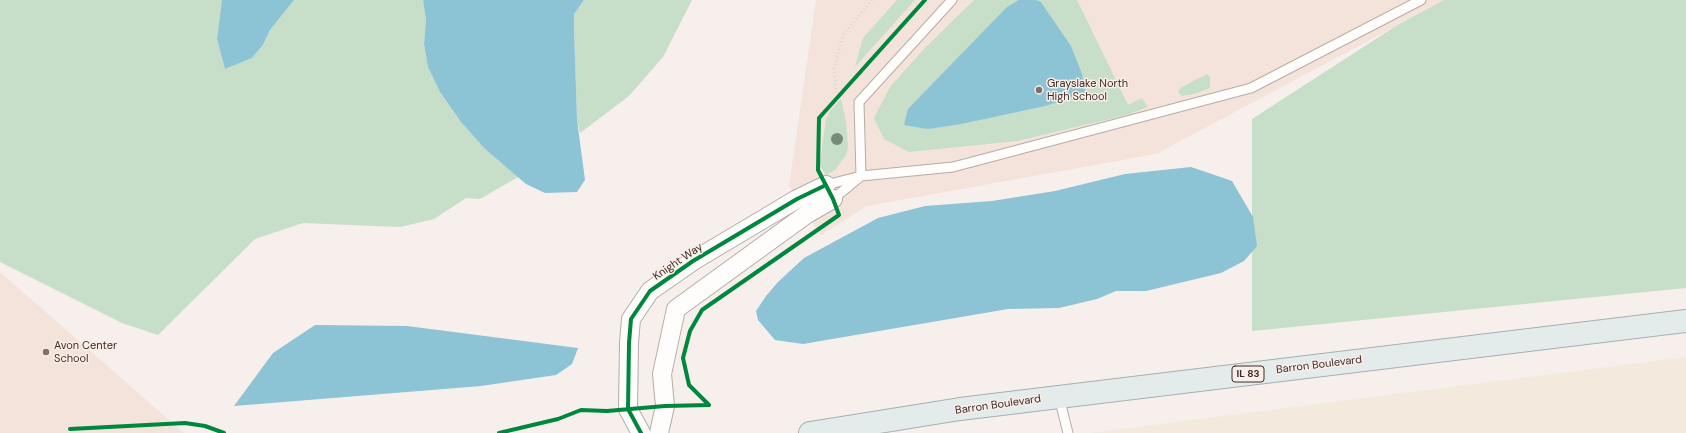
<!DOCTYPE html>
<style>
body{margin:0}
canvas{display:block;background:#f6efeb}
</style>
<canvas width="1686" height="433"></canvas>
<script>
const ctx = document.querySelector('canvas').getContext('2d');
ctx.lineJoin = 'round';
function fillPath(path, color) {
  ctx.fillStyle = color;
  ctx.fill(path, 'evenodd');
}
function poly(rows) {
  const path = new Path2D();
  for (const r of rows) {
    path.moveTo(r[0], r[1]);
    for (let i = 2; i < r.length; i += 2) path.lineTo(r[i], r[i + 1]);
  }
  return path;
}
function stroke(path, color, width, dash) {
  ctx.strokeStyle = color;
  ctx.lineWidth = width;
  ctx.lineCap = dash ? 'butt' : 'round';
  ctx.setLineDash(dash || []);
  ctx.stroke(path);
}
function drawText(font, color, halo, rows, align = 'center') {
  ctx.font = font + ' "DM Sans",sans-serif';
  ctx.lineWidth = 3;
  ctx.setLineDash([]);
  ctx.textBaseline = 'middle';
  ctx.strokeStyle = halo;
  ctx.fillStyle = color;
  for (const [text, x, y, turn = 0] of rows) {
    ctx.save();
    ctx.translate(x, y);
    ctx.rotate((+turn || 0) * Math.PI / 180);
    ctx.textAlign = isNaN(turn) ? turn : align;
    if (halo) ctx.strokeText(text, 0, 0);
    ctx.fillText(text, 0, 0);
    ctx.restore();
  }
}
const commercial = poly([
 [1686,357,1686,433,1090,433]
]);
const education = poly([
 [816,0,1445,0,1156,154,867,206,821,235,789,186],
 [0,272,184,433,0,433]
]);
const green = poly([
 [0,0,222,0,217,39,225,69,252,58,263,45,270,30,294,0,423,0,426,20,424,44,428,67,440,92,461,122,485,149,518,177,480,199,466,198,434,219,400,227,303,223,255,239,158,335,122,323,0,262],
 [584,0,692,0,663,57,629,96,580,133,577,120,574,28,574,14],
 [897,0,915,0,855,67,863,38],
 [974,0,1077,0,1128,105,1142,98,1148,107,1127,115,1017,141,909,152,884,139,874,118,890,87,924,49],
 [1444,0,1686,0,1686,288,1252,331,1252,119,1396,26],
 [1207,74,1210,77,1210,88,1194,94,1182,96,1178,92,1180,88],
 [841,99,846,122,848,147,846,155,835,170,826,175,820,166,820,161,826,120,830,111]
]);
const water = poly([
 [222,0,294,0,270,30,263,45,252,58,225,69,217,39],
 [423,0,584,0,574,14,574,28,577,120,585,180,577,192,545,193,526,184,485,149,461,122,440,92,428,67,424,44,426,20],
 [1019,0,1036,0,1041,2,1049,14,1071,46,1082,74,1086,94,1045,106,961,124,928,129,904,125,908,109,1007,7],
 [1191,167,1232,181,1253,217,1257,246,1244,261,1221,273,1146,291,1116,291,1097,299,1059,308,1008,309,803,344,775,340,758,320,756,311,766,296,778,282,804,258,878,218,925,206,992,201,1055,191,1125,174],
 [315,325,407,326,578,348,572,364,556,375,481,386,234,406,273,353]
]);
const path = poly([
 [837,97,834,69,843,35,872,0]
]);
const lane = poly([
 [826,185,861,176,859,102,952,0],
 [833,199,861,176,953,167,1251,88,1421,0],
 [1059,397,1068,433]
]);
const street = poly([
 [641,433,628,409,629,343,631,319,650,291,693,261,797,199,826,185],
 [659,433,665,406,662,374,676,309,807,214,833,199]
]);
const primary = poly([
 [810,433,960,409,1686,321]
]);
const cycleway = poly([
 [709,405,689,385,683,358,690,331,702,310,839,215,833,199,818,170,819,118,925,0],
 [70,429,185,423,205,426,224,433],
 [499,433,558,419,581,410,607,411,665,406,709,405],
 [641,433,628,409,629,343,631,319,650,291,693,261,797,199,826,185]
]);
const trees = [
 [837,139]
];
const markers = [
 [1039,90,4,"#7c726c"],
 [46,352,4,"#7c726c"]
];
const shields = [
 [1248,374,32]
];
const shieldNames = [
 ["IL 83",1248,374]
];
const poiNames = [
 ["Grayslake North",1047,84],
 ["High School",1047,97],
 ["Avon Center",54,346],
 ["School",54,359]
];
const streetNames = [
 ["Knight Way",678,262,-34],
 ["Barron Boulevard",1319,365,-7],
 ["Barron Boulevard",998,405,-8]
];
fillPath(commercial, '#f3eadd');
fillPath(education, '#f4e3db');
fillPath(green, '#c7dec8');
fillPath(water, '#8cc3d5');
stroke(lane, '#b6aca8', 11);
stroke(street, '#b6aca8', 20);
stroke(primary, '#a5b1b0', 24);
stroke(path, '#d7d5d4', 2.5, [1, 3]);
stroke(lane, '#fefdfc', 9);
stroke(street, '#fefdfc', 18);
stroke(primary, '#e3ebeb', 22);
stroke(cycleway, '#00873e', 4);
ctx.fillStyle = '#768b7a';
for (const [x, y] of trees) {
  ctx.beginPath();
  ctx.arc(x, y, 6, 0, 2 * Math.PI);
  ctx.fill();
}
for (const [x, y, r, color] of markers) {
  const dot = new Path2D();
  dot.arc(x, y, r, 0, 2 * Math.PI);
  ctx.fillStyle = color;
  ctx.fill(dot);
  stroke(dot, '#fbede7', 1.5);
}
for (const [x, y, w] of shields) {
  const box = new Path2D();
  box.roundRect(x - w / 2, y - 8, w, 16, 3);
  ctx.fillStyle = '#fbede7';
  ctx.fill(box);
  stroke(box, '#3b2e28', 1);
}
drawText('bold 10px', '#3b2e28', null, shieldNames);
drawText('11px', '#3b2e28', '#fbede7', poiNames, 'left');
drawText('11px', '#3b2e28', '#fbede7', streetNames);
</script>
